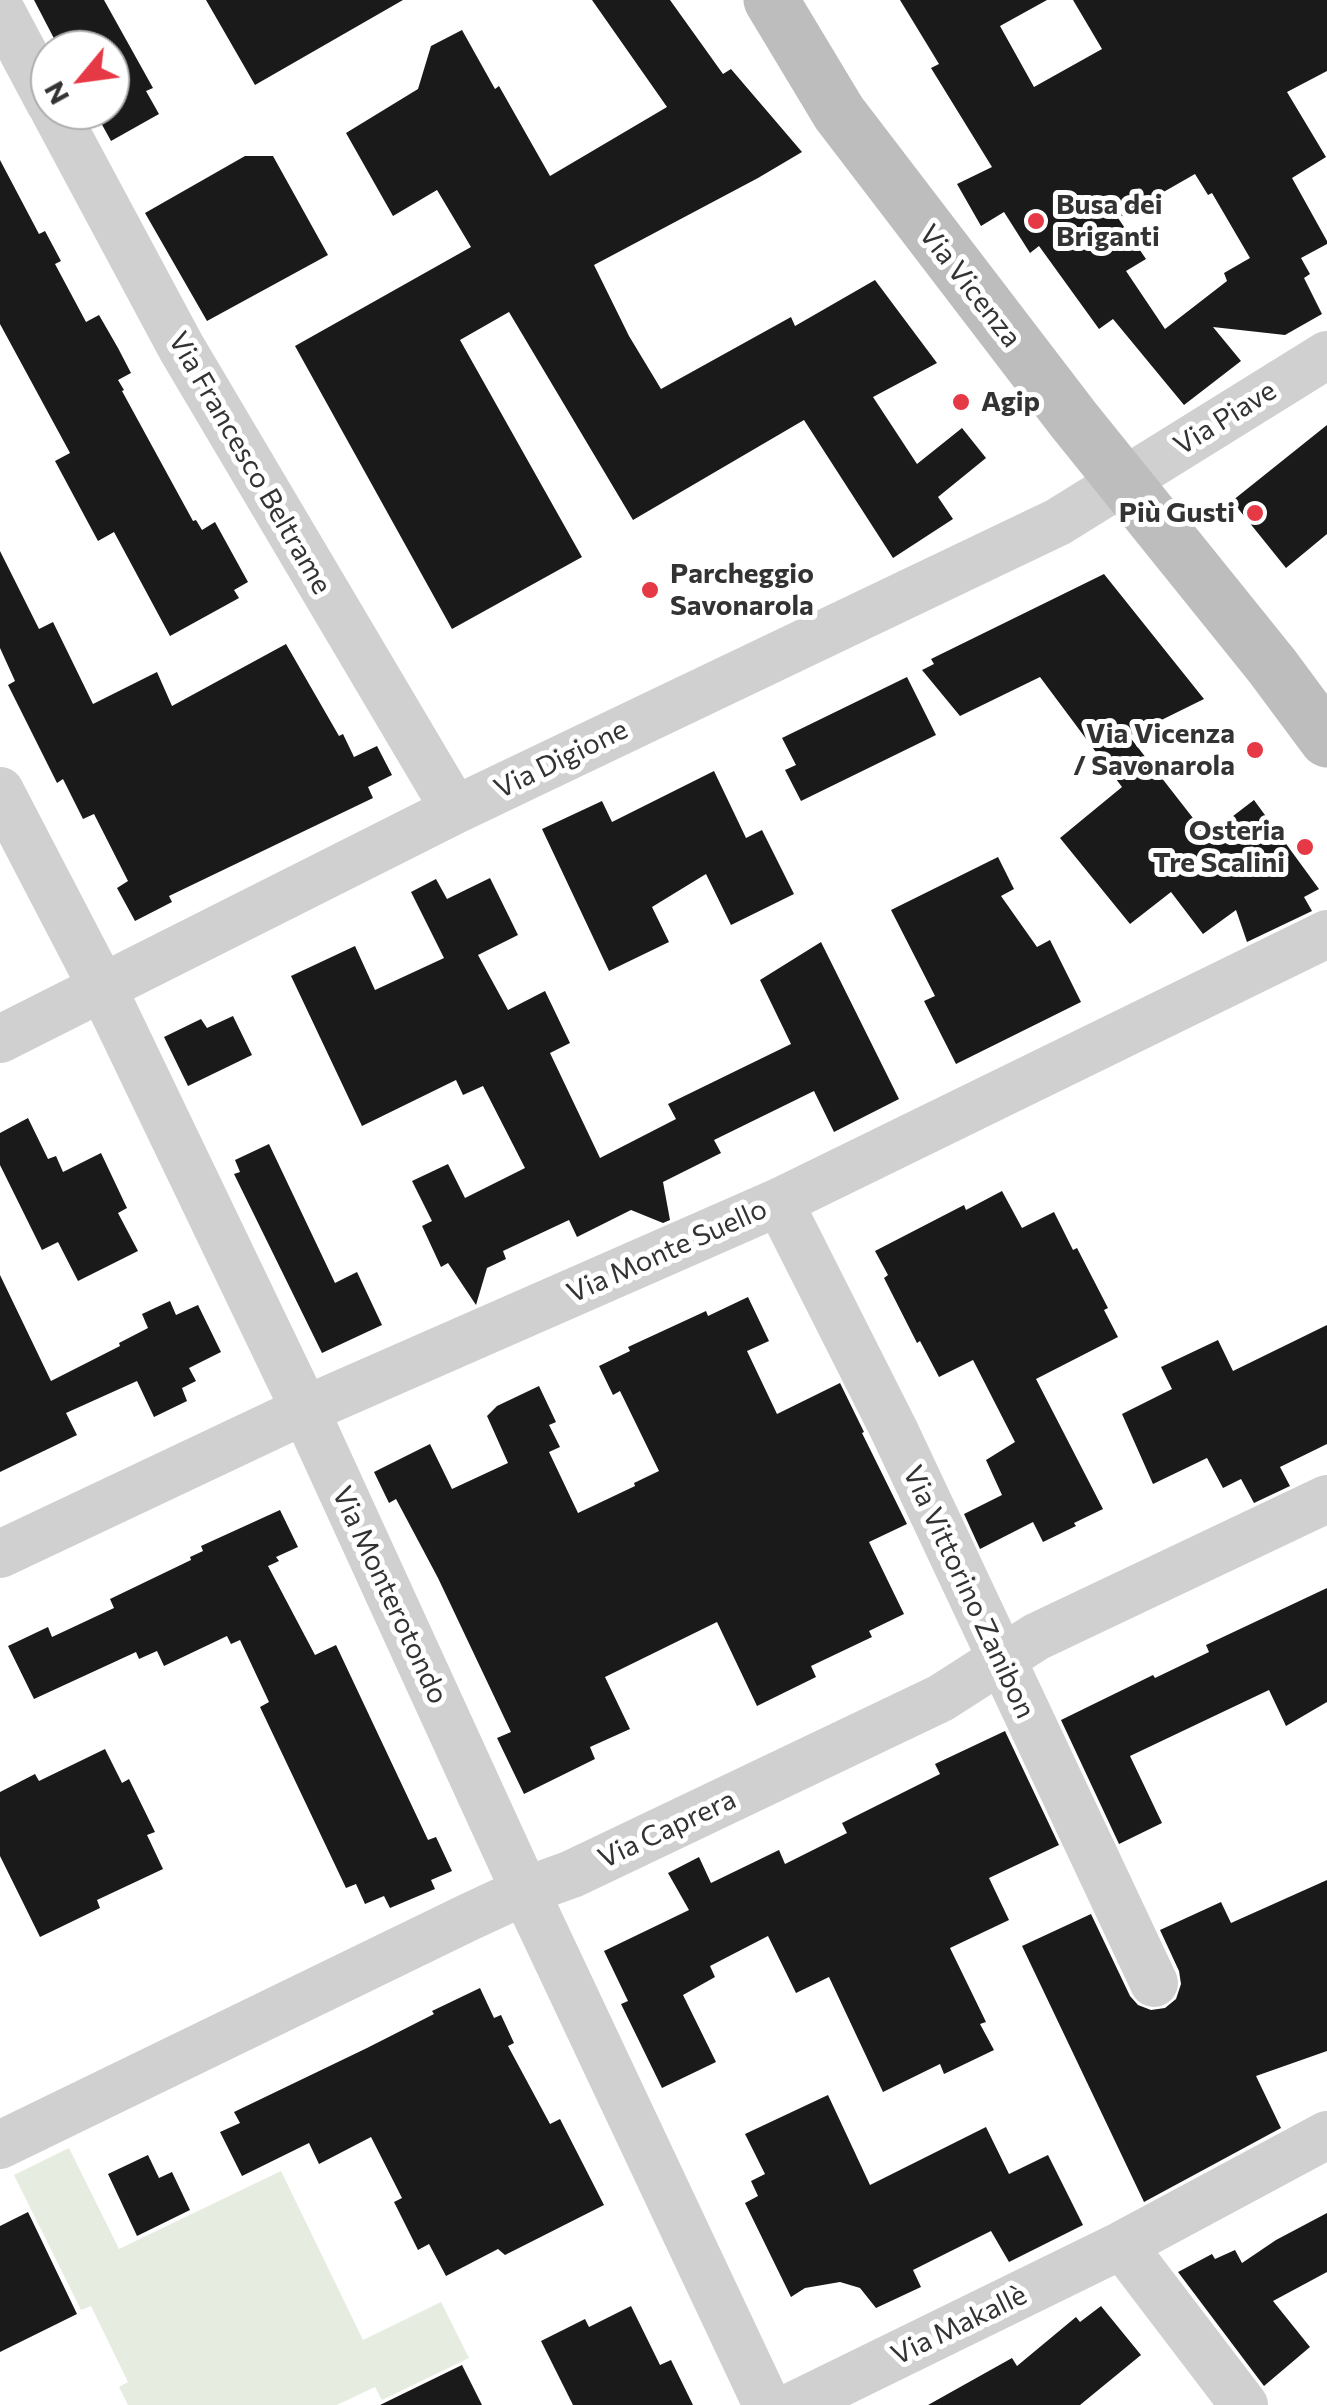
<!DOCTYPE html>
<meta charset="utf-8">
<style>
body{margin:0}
#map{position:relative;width:1327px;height:2405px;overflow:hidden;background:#fff;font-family:Commissioner,sans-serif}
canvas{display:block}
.north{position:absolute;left:30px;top:30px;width:100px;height:100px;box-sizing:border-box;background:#fff;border:2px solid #adadad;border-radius:50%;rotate:241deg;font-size:28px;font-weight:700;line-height:40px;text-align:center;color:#333}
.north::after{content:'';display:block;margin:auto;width:35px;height:45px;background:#e63946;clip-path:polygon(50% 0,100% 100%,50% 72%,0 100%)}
</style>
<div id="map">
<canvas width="1327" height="2405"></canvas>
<div class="north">N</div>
</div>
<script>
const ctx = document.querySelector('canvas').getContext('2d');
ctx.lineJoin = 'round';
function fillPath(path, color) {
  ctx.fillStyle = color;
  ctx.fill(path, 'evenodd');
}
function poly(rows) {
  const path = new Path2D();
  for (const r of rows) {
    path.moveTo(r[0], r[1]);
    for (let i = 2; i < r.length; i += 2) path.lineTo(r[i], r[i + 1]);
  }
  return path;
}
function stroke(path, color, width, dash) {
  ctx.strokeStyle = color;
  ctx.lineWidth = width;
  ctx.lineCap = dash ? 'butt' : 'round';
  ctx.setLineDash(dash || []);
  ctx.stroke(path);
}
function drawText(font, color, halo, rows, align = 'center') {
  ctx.font = font + ' Commissioner,sans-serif';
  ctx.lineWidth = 10;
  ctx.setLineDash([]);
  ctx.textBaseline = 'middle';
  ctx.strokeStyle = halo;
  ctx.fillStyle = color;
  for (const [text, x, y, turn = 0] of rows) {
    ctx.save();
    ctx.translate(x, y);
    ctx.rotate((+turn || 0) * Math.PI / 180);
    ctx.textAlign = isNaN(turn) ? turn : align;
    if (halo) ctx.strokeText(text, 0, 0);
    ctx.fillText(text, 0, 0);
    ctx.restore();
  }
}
const green = poly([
 [69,2148,119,2249,281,2171,363,2340,441,2302,469,2358,382,2400,375,2387,337,2405,128,2405,119,2387,128,2382,91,2306,81,2310,14,2175]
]);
const building = poly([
 [34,0,104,0,153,88,146,91,159,114,111,141,94,110,110,110,110,50,60,50],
 [206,0,403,0,255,85],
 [592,0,670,0,723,74,731,69,802,152,758,178,594,265,629,336,661,389,791,317,795,326,875,280,937,363,873,397,917,464,962,428,986,458,938,497,953,519,893,558,804,420,633,520,509,312,460,340,582,557,452,629,295,346,471,247,437,190,393,216,346,133,418,89,431,46,462,30,495,89,499,86,550,176,667,107],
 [900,0,1047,0,1000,26,1034,87,1102,49,1073,0,1327,0,1327,71,1287,92,1326,157,1292,178,1327,241,1327,244,1301,258,1310,274,1304,278,1322,314,1285,335,1213,327,1241,361,1184,405,1113,319,1099,329,1039,246,1030,253,1004,212,981,226,957,184,992,167,931,68,939,64],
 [1195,174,1208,195,1212,193,1250,258,1224,273,1227,281,1165,329,1126,271,1146,259,1118,218],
 [245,156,273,156,328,255,207,321,145,213],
 [0,160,39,234,45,231,61,261,55,264,86,322,99,315,118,348,131,373,118,380,124,390,122,391,193,521,196,520,202,530,215,522,248,582,234,590,239,598,170,636,114,532,98,541,55,461,70,453,0,324],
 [1327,425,1327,534,1286,568,1232,501],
 [0,551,39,629,53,622,93,704,157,672,172,706,286,644,339,736,343,734,354,757,377,746,392,775,368,787,373,798,169,896,172,902,135,921,117,888,128,881,94,814,83,819,63,779,57,783,8,685,15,681,0,648],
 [1104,574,1204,699,1129,736,1207,836,1254,800,1319,889,1304,897,1312,911,1247,942,1236,910,1203,934,1171,892,1130,924,1060,838,1122,787,1040,677,960,716,922,670,934,664,931,659],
 [907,677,936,735,801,801,785,770,796,765,782,738],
 [714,771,746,838,762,830,794,894,731,925,706,874,652,907,669,942,609,971,542,829,602,801,612,822],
 [998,857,1014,889,1001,896,1037,947,1050,940,1081,1002,956,1064,924,1001,935,996,891,910],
 [490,878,518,935,478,955,508,1010,545,991,570,1043,550,1053,600,1158,676,1119,668,1104,791,1044,760,980,821,942,899,1099,834,1132,814,1091,714,1140,721,1153,663,1182,670,1220,663,1223,631,1210,577,1237,569,1220,503,1251,506,1259,487,1268,476,1305,448,1263,441,1267,422,1226,432,1221,412,1181,448,1164,465,1198,525,1168,483,1086,463,1095,456,1080,362,1126,291,976,355,946,375,990,444,958,411,892,436,879,447,899],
 [233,1016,252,1055,188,1086,164,1037,201,1019,207,1028],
 [28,1118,48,1159,56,1156,63,1172,101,1153,127,1208,118,1213,138,1251,78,1281,58,1242,42,1250,0,1165,0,1133],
 [269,1144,335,1283,357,1272,382,1325,322,1353,234,1174,240,1172,235,1160],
 [1002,1191,1022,1228,1054,1212,1073,1250,1077,1248,1108,1308,1104,1310,1118,1337,1036,1379,1103,1509,1074,1523,1076,1526,1043,1542,1033,1522,980,1549,964,1514,1002,1495,986,1460,1015,1442,973,1360,939,1377,920,1341,917,1343,884,1278,888,1275,875,1251,964,1205,966,1210],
 [0,1275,51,1381,120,1346,119,1343,148,1328,142,1314,170,1301,176,1315,198,1305,221,1352,189,1368,196,1381,182,1388,187,1401,154,1417,137,1381,66,1413,77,1435,0,1472],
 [748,1297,769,1341,747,1351,777,1414,840,1383,864,1432,862,1433,907,1524,869,1542,904,1614,869,1631,872,1637,811,1666,816,1677,757,1706,717,1622,605,1677,630,1729,590,1747,595,1759,524,1794,497,1738,511,1732,438,1578,396,1499,389,1503,374,1472,430,1444,452,1489,508,1463,487,1416,497,1406,539,1386,556,1422,549,1425,560,1447,549,1452,578,1513,635,1486,634,1483,659,1471,620,1391,613,1395,599,1366,630,1351,628,1347,706,1311,708,1316],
 [1327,1325,1327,1444,1280,1467,1290,1486,1254,1503,1241,1479,1223,1488,1207,1458,1153,1484,1122,1414,1172,1389,1161,1367,1218,1340,1233,1371],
 [280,1510,298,1547,276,1557,279,1561,268,1566,315,1655,336,1645,428,1840,436,1837,452,1871,431,1880,435,1889,390,1908,384,1896,365,1904,356,1884,346,1888,260,1707,269,1702,240,1640,231,1644,227,1636,164,1666,157,1651,139,1659,136,1652,34,1699,8,1646,48,1627,52,1637,114,1608,110,1599,191,1560,190,1557,203,1551,201,1546],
 [1327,1588,1327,1702,1286,1726,1269,1690,1130,1756,1162,1823,1119,1844,1061,1720,1153,1675,1155,1678,1209,1652,1206,1645],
 [1005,1731,1059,1845,989,1878,1009,1920,950,1948,986,2022,980,2024,994,2050,944,2074,940,2064,883,2092,829,1977,796,1993,768,1936,710,1966,715,1977,683,1995,716,2062,662,2088,621,2004,628,2001,604,1951,689,1910,668,1873,699,1857,711,1883,779,1850,785,1864,847,1833,842,1823,940,1774,935,1764],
 [105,1749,122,1783,129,1779,155,1832,147,1835,163,1869,97,1900,100,1908,40,1937,0,1856,0,1792,35,1774,39,1781],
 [1327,1880,1327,2051,1256,2076,1281,2128,1144,2202,1022,1946,1091,1914,1130,1996,1138,2005,1151,2010,1165,2008,1176,1999,1181,1984,1179,1971,1160,1930,1221,1902,1231,1923],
 [480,1988,494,2018,501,2015,514,2043,508,2046,550,2124,560,2119,604,2205,505,2255,498,2249,446,2276,429,2244,418,2250,394,2202,402,2198,371,2137,319,2164,309,2143,242,2176,220,2132,240,2123,234,2112,367,2048,434,2014,432,2011],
 [828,2095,870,2185,986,2127,1009,2174,1048,2155,1083,2225,1009,2262,991,2231,913,2270,921,2287,876,2308,860,2288,840,2282,805,2288,791,2297,745,2203,758,2196,751,2181,765,2174,745,2134],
 [148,2155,159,2178,172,2172,190,2210,137,2236,108,2174],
 [28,2212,77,2314,0,2352,0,2226],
 [1327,2213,1327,2272,1273,2301,1310,2347,1264,2386,1178,2272,1212,2254,1215,2259,1235,2250,1242,2263,1276,2240],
 [631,2306,660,2365,671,2360,693,2405,573,2405,541,2341,585,2319,589,2327],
 [1101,2306,1141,2355,1080,2405,928,2405,1012,2358,1017,2366,1076,2317,1080,2322],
 [462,2365,482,2405,380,2405]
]);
const street = poly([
 [0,9,50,103],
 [54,110,181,347,455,810],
 [0,791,103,989,305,1410,525,1891,767,2405],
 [0,1039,455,810,1058,522,1327,355],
 [779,1202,894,1430,1154,1983],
 [0,1554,305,1410,779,1202,1327,934],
 [0,2145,469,1917,525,1891,572,1874,941,1698,1036,1637,1327,1499],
 [1122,2245,1244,2405],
 [795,2405,1122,2245,1327,2135]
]);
const secondary = poly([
 [771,0,839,113,1073,419,1272,666,1327,740]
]);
const markers = [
 [1036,221,10,"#e63946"],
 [961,402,10,"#e63946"],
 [1255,513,10,"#e63946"],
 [650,590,10,"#e63946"],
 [1255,750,10,"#e63946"],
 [1305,847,10,"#e63946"]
];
const poiNames = [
 ["Busa dei",1056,205],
 ["Briganti",1056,237],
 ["Agip",981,402],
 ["Più Gusti",1235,513,"right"],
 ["Parcheggio",670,574],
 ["Savonarola",670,606],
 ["Via Vicenza",1235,734,"right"],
 ["/ Savonarola",1235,766,"right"],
 ["Osteria",1285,831,"right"],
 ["Tre Scalini",1285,863,"right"]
];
const streetNames = [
 ["Via Vicenza",970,286,52],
 ["Via Piave",1225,418,-32],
 ["Via Francesco Beltrame",250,463,60],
 ["Via Digione",561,759,-26],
 ["Via Monte Suello",667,1251,-24],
 ["Via Vittorino Zanibon",969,1592,65],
 ["Via Monterotondo",390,1595,65],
 ["Via Caprera",667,1829,-25],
 ["Via Makallè",959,2325,-26]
];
fillPath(green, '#e6ecdf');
fillPath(building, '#1a1a1a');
stroke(street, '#d0d0d0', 48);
stroke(secondary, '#bdbdbd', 55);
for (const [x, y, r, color] of markers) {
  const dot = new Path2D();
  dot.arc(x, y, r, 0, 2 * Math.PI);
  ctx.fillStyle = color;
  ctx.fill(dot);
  stroke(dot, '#fff', 4);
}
drawText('bold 28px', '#333', '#fff', poiNames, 'left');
drawText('28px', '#333', '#fff', streetNames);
</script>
